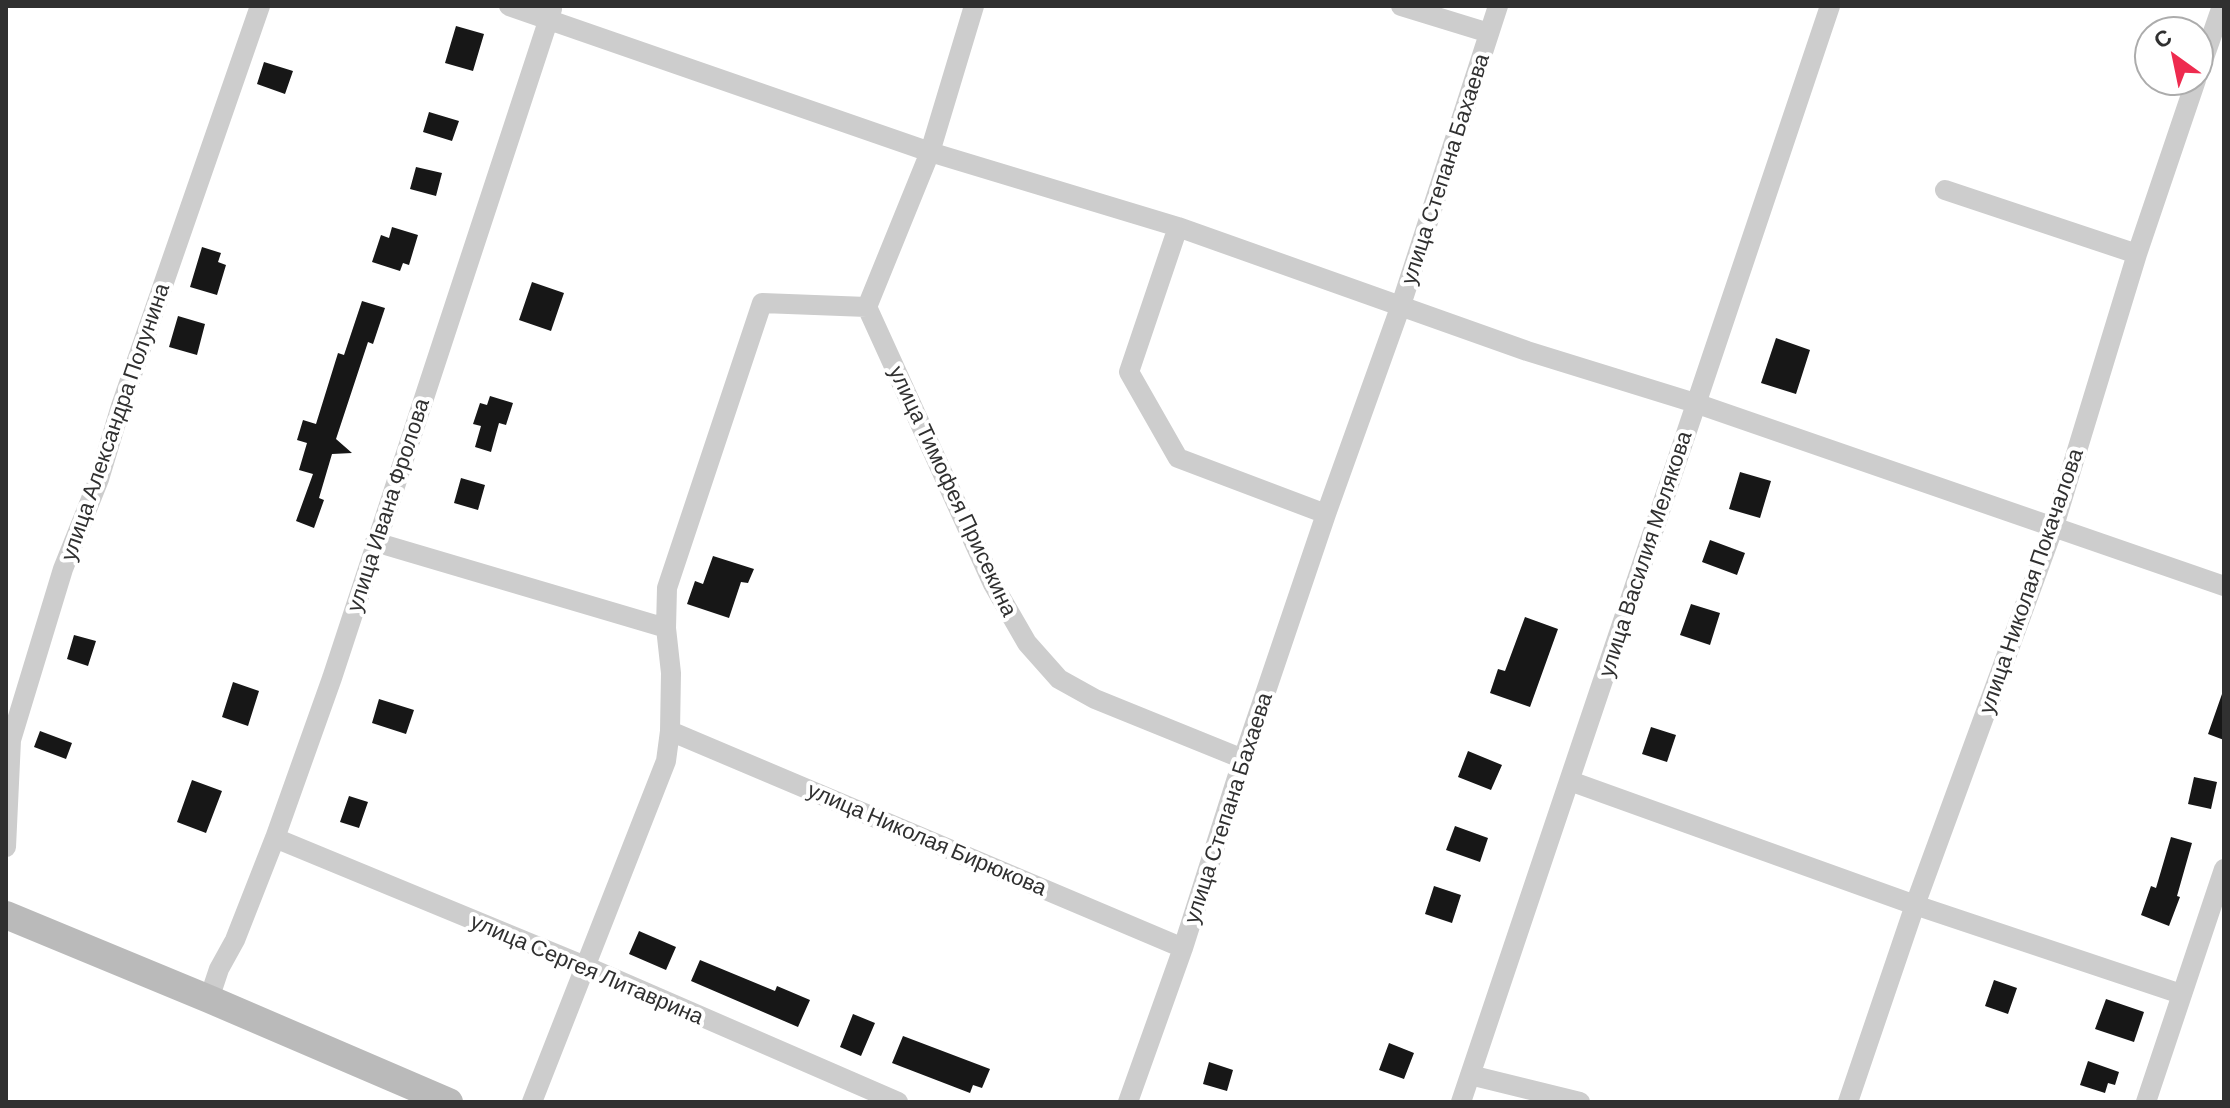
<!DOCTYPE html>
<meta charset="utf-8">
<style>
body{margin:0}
#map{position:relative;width:2230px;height:1108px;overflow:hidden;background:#fff;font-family:Barlow,sans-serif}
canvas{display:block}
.frame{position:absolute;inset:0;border:8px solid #303030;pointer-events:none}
.north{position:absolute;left:2134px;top:16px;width:80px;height:80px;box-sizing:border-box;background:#fff;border:2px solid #acacac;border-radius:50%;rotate:327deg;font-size:22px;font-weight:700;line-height:32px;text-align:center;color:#303030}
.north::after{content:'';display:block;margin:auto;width:28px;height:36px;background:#ee2b4f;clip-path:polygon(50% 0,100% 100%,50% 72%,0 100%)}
</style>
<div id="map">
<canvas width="2230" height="1108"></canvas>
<div class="frame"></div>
<div class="north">С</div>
</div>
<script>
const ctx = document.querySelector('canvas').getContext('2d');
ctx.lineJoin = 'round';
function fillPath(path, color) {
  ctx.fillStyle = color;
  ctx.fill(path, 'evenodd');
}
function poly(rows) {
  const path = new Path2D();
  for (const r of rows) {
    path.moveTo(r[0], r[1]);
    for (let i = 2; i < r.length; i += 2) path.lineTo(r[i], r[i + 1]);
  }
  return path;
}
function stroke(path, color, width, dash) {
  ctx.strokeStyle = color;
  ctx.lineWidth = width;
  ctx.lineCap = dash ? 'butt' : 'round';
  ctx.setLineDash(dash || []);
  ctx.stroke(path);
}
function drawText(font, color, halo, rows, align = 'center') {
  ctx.font = font + ' Barlow,sans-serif';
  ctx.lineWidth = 8;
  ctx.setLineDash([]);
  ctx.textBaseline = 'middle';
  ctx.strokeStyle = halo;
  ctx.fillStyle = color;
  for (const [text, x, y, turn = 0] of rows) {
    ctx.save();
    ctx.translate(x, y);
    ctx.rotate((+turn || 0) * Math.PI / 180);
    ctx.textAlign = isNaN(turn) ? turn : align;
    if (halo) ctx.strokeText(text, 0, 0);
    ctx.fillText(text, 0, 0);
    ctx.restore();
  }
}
const building = poly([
 [456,26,484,34,473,71,445,63],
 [264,62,293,71,285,94,257,84],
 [429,112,459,121,452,141,423,132],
 [416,167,442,173,436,196,410,189],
 [392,227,418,235,409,265,403,263,400,271,372,262,381,235,389,238],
 [202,247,221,253,218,262,226,265,217,295,190,287],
 [532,282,564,293,551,331,519,320],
 [362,301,385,308,373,344,368,342,336,439,352,453,332,454,319,498,324,500,314,528,296,521,313,474,299,470,307,443,297,440,303,420,316,424,338,353,344,355],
 [178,316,205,324,197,355,169,347],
 [1776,338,1810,350,1796,394,1761,383],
 [490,396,513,403,506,425,499,423,491,452,475,447,481,426,473,424,480,403,487,405],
 [1740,472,1771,481,1760,518,1729,509],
 [461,478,485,485,478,510,454,503],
 [1710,540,1745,553,1737,575,1702,562],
 [713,556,754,569,748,583,741,582,729,618,687,604,695,581,703,584],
 [1691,604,1720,613,1710,645,1680,635],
 [1525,617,1558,629,1530,707,1490,693,1498,669,1505,671],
 [74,635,96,641,88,666,67,659],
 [233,682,259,691,248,726,222,717],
 [2222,694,2224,694,2224,740,2208,734],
 [379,699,414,710,406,734,372,723],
 [1651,727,1676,735,1667,762,1642,754],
 [40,731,72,743,66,759,34,747],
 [1468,751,1502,765,1491,790,1458,777],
 [2194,777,2217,782,2211,809,2188,804],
 [192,780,222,791,206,833,177,822],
 [349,796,368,802,359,828,340,822],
 [1455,826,1488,838,1480,862,1446,850],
 [2171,837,2192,843,2177,896,2180,897,2169,926,2141,915,2151,886,2156,888],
 [1434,886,1461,895,1452,923,1425,914],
 [639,931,676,947,666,970,629,954],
 [700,960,775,991,777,986,810,1000,798,1027,691,981],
 [1994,980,2017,988,2008,1014,1985,1006],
 [2106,999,2144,1012,2134,1042,2095,1029],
 [853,1014,875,1023,861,1056,840,1047],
 [903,1036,990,1069,982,1088,973,1085,970,1093,892,1063],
 [1389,1043,1414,1053,1404,1079,1379,1070],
 [2088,1061,2119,1072,2115,1085,2108,1083,2105,1093,2080,1085],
 [1209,1062,1233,1070,1227,1091,1203,1084]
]);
const minor = poly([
 [509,6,930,152,1178,227,1527,351,1695,403,2224,586],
 [974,6,930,152,867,307,993,584,1027,643,1059,679,1095,699,1243,759],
 [1401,6,1489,33],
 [2198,75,2222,6],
 [1945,190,2137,254],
 [1178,227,1129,372,1178,458,1326,514],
 [375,542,666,628],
 [670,731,1183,948],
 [1570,781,1915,905,2181,994],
 [275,838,585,966,898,1102],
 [6,847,11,740,63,569,99,479,121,406,260,6],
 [209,999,219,969,235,940,275,838,332,678,552,9],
 [1470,1075,1580,1102],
 [532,1102,666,761,670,731,671,673,666,628,667,588,762,303,867,307],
 [1128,1102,1183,948,1243,759,1326,514,1401,305,1498,6],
 [1461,1102,1830,6],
 [1848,1102,1915,905,2054,526,2137,254,2196,80],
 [2146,1102,2224,869]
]);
const secondary = poly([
 [6,915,209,999,449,1102]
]);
const streetNames = [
 ["улица Степана Бахаева",1445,169,-72],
 ["улица Александра Полунина",115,422,-71],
 ["улица Тимофея Присекина",953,491,65],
 ["улица Ивана Фролова",388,505,-72],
 ["улица Василия Мелякова",1645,554,-72],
 ["улица Николая Покачалова",2031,581,-71],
 ["улица Степана Бахаева",1228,808,-72],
 ["улица Николая Бирюкова",927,839,23],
 ["улица Сергея Литаврина",587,969,23]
];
fillPath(building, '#171717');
stroke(minor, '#cdcdcd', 20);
stroke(secondary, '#bababa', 28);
drawText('22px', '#303030', '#fff', streetNames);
</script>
